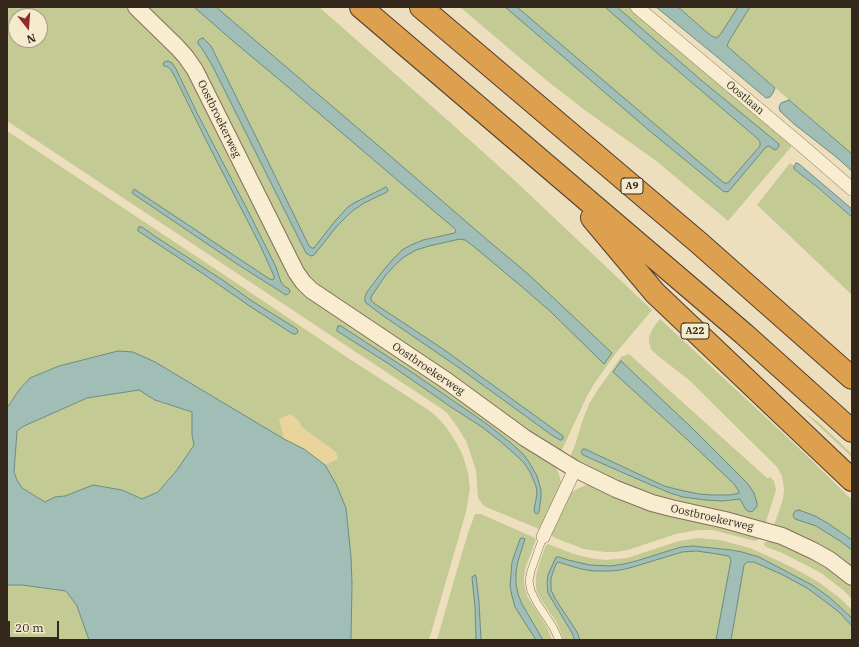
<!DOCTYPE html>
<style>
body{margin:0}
#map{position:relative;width:859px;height:647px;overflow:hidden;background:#eddfbe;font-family:"IBM Plex Serif",serif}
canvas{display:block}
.frame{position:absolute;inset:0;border:8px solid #34281c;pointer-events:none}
.north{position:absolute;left:8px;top:8px;width:40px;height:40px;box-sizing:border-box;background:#f4eacd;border:1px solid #a79c86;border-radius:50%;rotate:163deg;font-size:11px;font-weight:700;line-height:16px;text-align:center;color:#34281c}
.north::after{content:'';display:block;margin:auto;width:14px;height:18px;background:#932928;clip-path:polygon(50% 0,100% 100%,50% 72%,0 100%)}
.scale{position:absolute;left:8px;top:621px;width:51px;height:18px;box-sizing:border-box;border:2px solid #34281c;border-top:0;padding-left:5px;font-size:12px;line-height:14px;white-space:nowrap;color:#34281c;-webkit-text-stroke:3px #f4eacd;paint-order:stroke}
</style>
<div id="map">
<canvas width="859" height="647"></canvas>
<div class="frame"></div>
<div class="north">N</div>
<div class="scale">20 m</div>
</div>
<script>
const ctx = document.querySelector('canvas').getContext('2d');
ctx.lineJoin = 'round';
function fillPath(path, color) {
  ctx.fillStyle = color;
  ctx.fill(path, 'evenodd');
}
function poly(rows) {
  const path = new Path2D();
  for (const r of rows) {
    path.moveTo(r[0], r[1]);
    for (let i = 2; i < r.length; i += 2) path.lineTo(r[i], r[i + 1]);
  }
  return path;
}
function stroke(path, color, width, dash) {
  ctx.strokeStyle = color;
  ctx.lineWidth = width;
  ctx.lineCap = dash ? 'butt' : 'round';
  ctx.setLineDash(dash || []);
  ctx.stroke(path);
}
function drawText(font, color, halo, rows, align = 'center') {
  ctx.font = font + ' "IBM Plex Serif",serif';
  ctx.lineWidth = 3;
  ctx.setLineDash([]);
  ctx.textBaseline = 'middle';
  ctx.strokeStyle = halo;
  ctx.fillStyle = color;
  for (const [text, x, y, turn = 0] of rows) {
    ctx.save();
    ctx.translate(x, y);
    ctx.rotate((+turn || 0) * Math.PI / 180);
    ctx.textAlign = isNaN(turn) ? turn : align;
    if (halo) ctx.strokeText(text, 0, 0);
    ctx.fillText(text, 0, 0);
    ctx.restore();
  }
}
const green = poly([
 [7,7,127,7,144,22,185,67,293,278,550,462,556,468,559,474,561,482,560,487,541,528,539,529,486,507,483,505,478,498,476,470,466,441,456,425,447,413,442,409,7,121],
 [16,16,40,16,40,40,16,40],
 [145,7,319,7,444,117,512,178,652,310,616,353,594,384,587,396,561,452,560,452,320,288,304,272,214,95],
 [460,7,629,7,791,143,791,147,728,221,655,160,586,111,546,80],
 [678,7,738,7,720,35,716,38,710,35],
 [750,7,852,7,852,154,727,46,729,41],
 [7,131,223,274,342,354,430,411,439,419,446,427,457,444,463,456,468,473,470,488,466,512,429,640,351,640,352,584,351,557,346,508,336,484,325,465,304,449,118,351,59,366,30,378,19,390,7,408],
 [790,163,794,166,794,169,852,217,852,295,757,205],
 [660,319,802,451,852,500,852,567,831,552,811,540,790,531,775,527,774,525,783,499,784,489,782,476,777,467,689,380,658,356,651,349,649,342,649,337,653,328],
 [629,354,767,478,770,477,774,481,776,490,766,522,764,523,667,501,598,473,570,457,575,445,583,419,589,404,597,391,621,357],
 [139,390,155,400,192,412,192,435,194,445,177,470,158,492,142,499,122,490,55,497,45,502,22,488,17,480,14,472,17,431,24,426,87,398],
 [802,410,819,423,852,454,852,457],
 [588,484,759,536,760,538,758,540,755,541,724,533,713,530,698,530,676,534,628,550,616,552,605,552,584,549,555,538,552,536,552,533,571,493,575,490],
 [475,514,481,514,535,538,536,540,526,566,524,577,524,583,527,596,547,627,552,640,437,640,457,570,468,533],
 [698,538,720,540,750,548,779,561,801,572,820,583,841,599,852,610,852,640,564,640,557,623,540,598,537,592,536,587,536,576,539,564,546,545,548,544,574,554,590,558,605,560,627,558,679,541],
 [771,540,807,554,841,576,852,586,852,599,843,590,821,573,794,559,780,552,766,547,764,545,764,543],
 [7,585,22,585,66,591,77,606,89,640,7,640]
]);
const sand = poly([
 [291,414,298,420,302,427,336,452,338,459,325,465,304,449,284,439,279,419]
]);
const water = poly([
 [194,7,216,7,381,148,485,238,527,273,612,353,604,364,551,312,521,286,472,245,465,240,460,239,429,246,416,250,404,257,395,265,385,276,371,297,371,300,375,304,443,349,563,436,563,438,562,440,560,440,553,436,458,367,382,315,366,303,365,301,365,297,367,292,382,272,393,259,402,250,411,245,423,240,455,233,456,230,454,228,409,190,294,92,233,41,194,7],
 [505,7,517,7,724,183,728,183,760,146,760,142,758,139,656,52,605,7,617,7,701,80,779,144,779,146,777,149,775,150,769,146,766,147,729,191,726,192,723,191,651,132,505,7],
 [656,7,678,7,710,35,716,38,720,35,738,7,750,7,729,41,727,46,775,88,773,93,770,97,766,98,716,56,656,7],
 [203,38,211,46,258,141,309,246,312,248,314,248,335,221,348,207,354,203,386,187,387,188,388,190,387,192,364,203,351,212,337,226,314,255,311,256,306,253,212,65,201,47,198,44,198,41,200,39,203,38],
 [168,61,172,63,176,69,197,113,247,209,276,267,281,282,284,286,289,289,290,292,288,294,286,295,237,264,132,193,134,189,268,278,272,280,274,279,274,276,269,265,260,245,206,140,175,77,171,70,168,67,164,66,163,64,164,62,168,61],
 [789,100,852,154,852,171,835,156,794,124,780,111,779,107,781,103,789,100],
 [796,163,799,164,852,209,852,217,817,187,794,169,794,166,796,163],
 [139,227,142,227,156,237,224,281,252,301,297,329,298,332,296,334,293,334,248,305,205,275,138,231,138,229,139,227],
 [338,326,341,326,413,373,487,424,512,444,523,454,529,462,537,476,541,490,541,497,539,512,537,514,535,513,534,510,537,494,536,486,530,472,524,463,518,457,500,441,482,427,451,407,389,364,337,331,337,329,338,326],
 [118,351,133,352,155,362,284,439,304,449,325,465,336,484,346,508,351,557,352,584,351,640,89,640,77,606,66,591,22,585,7,585,7,408,19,390,30,378,59,366,118,351],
 [139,390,155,400,192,412,192,435,194,445,177,470,158,492,142,499,122,490,93,485,65,496,55,497,45,502,22,488,17,480,14,472,17,431,24,426,87,398,139,390],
 [621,361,691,427,748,484,754,493,757,503,757,506,753,511,750,512,746,510,740,499,723,501,706,500,683,497,670,493,635,478,583,455,581,452,583,449,585,449,664,486,684,491,699,494,711,495,730,495,739,493,738,490,734,484,691,443,613,372,621,361],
 [799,510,815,516,829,524,852,540,852,550,840,541,816,526,795,519,793,515,795,511,799,510],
 [522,538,525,539,524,542,518,561,516,572,516,584,518,594,522,604,543,640,536,640,515,607,512,596,510,586,512,562,520,539,522,538],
 [693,546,731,550,742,552,759,557,812,585,829,597,852,618,852,626,839,612,826,602,807,588,783,575,754,562,747,562,744,565,731,640,716,640,731,560,729,556,711,553,696,551,682,552,633,567,621,570,609,571,594,571,581,569,558,562,556,564,551,578,551,590,556,600,577,632,580,640,575,640,572,633,548,593,547,583,548,575,556,557,559,557,568,560,590,565,611,566,624,564,636,561,681,547,693,546],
 [475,575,476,576,479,602,481,640,476,640,475,607,472,577,475,575]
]);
const service = poly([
 [543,537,531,571,529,581,531,591,537,603,553,627,559,640]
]);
const minor = poly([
 [637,7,800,144,852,189],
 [543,537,575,469]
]);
const tertiary = poly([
 [136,7,177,47,186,57,195,70,296,272,303,282,311,290,447,381,525,438,575,469,616,489,652,503,671,508,725,520,782,536,814,551,830,560,852,577]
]);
const motorway = poly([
 [361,7,744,334,852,431],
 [421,7,698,242,852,378],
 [592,218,655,293,852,480]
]);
const shields = [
 [632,186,22],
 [695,331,28]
];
const shieldNames = [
 ["A9",632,186],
 ["A22",695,331]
];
const streetNames = [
 ["Oostlaan",745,98,40],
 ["Oostbroekerweg",219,119,64],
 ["Oostbroekerweg",428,369,34],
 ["Oostbroekerweg",712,518,13]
];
fillPath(green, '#c3ca93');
fillPath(sand, '#e9d59b');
fillPath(water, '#a1beb6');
stroke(water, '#698c84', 1);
stroke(service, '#857057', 8);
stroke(minor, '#857057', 14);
stroke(tertiary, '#857057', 18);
stroke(motorway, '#523e2c', 24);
stroke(service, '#f8edd1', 7);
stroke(minor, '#f8edd1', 13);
stroke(tertiary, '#f8edd1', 16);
stroke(motorway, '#dda04e', 22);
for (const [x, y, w] of shields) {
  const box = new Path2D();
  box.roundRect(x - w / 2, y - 8, w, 16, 3);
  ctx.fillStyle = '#f4eacd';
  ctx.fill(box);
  stroke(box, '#34281c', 1);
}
drawText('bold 10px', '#34281c', null, shieldNames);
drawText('11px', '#34281c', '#f4eacd', streetNames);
</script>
